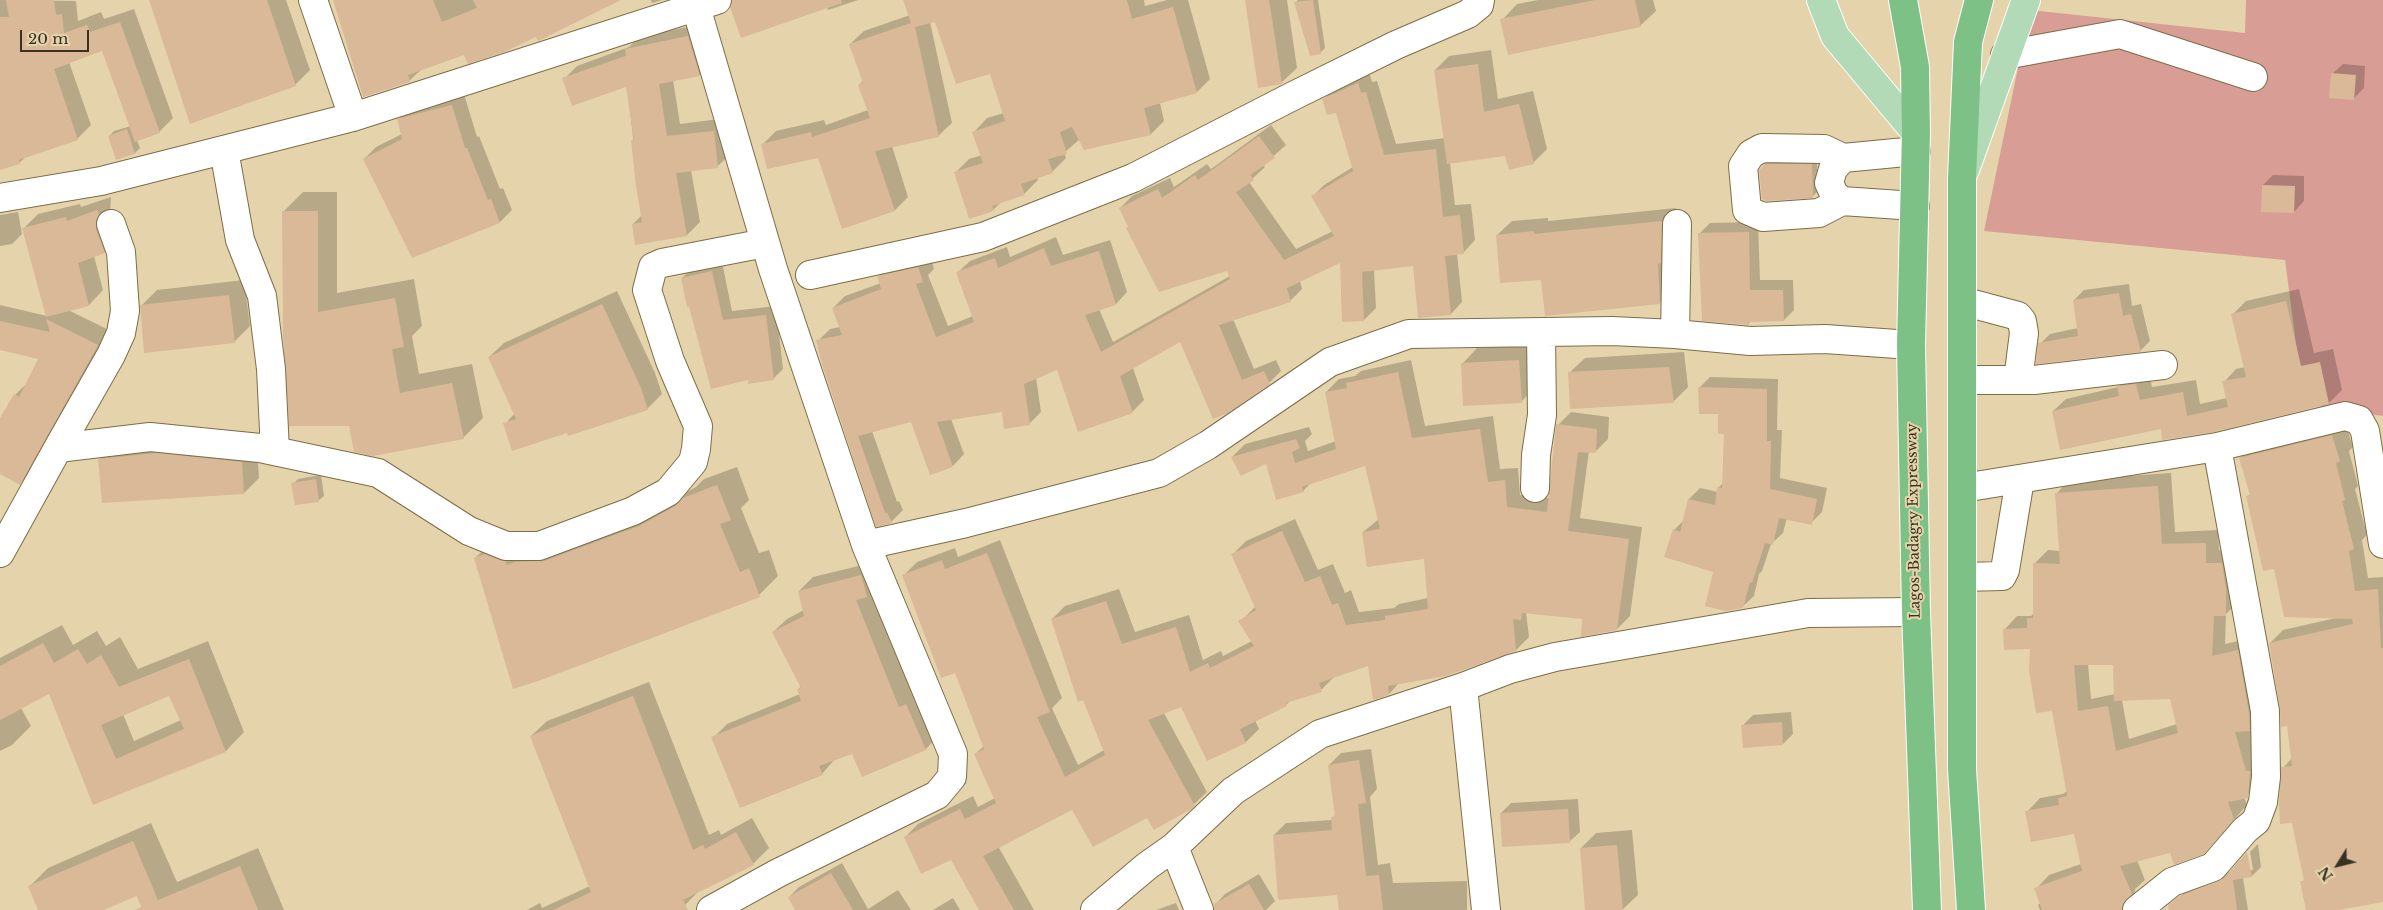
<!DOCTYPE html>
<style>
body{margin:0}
#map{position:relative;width:2383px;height:910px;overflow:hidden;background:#e5d4ab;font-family:"Libre Baskerville",serif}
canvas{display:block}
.north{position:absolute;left:2313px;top:840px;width:50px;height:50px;-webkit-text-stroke:4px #e5d4ab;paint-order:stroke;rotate:234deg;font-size:14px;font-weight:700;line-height:20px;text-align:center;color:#393222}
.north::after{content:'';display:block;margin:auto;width:18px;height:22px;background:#393222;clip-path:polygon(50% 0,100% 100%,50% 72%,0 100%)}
.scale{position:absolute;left:20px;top:30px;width:69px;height:22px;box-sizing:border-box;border:2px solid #393222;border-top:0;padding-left:6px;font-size:15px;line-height:18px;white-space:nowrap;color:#393222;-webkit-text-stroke:4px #e5d4ab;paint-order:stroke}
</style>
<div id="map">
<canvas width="2383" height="910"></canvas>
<div class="north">N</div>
<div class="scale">20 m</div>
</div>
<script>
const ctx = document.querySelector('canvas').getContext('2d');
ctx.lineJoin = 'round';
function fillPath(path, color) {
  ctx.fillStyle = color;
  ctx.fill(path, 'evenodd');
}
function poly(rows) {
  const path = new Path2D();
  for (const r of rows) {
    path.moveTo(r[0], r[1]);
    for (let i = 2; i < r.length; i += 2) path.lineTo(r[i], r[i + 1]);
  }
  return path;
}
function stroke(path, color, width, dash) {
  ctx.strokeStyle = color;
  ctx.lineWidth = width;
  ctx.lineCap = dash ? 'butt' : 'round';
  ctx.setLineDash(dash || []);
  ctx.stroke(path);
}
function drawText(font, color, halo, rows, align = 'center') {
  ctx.font = font + ' "Libre Baskerville",serif';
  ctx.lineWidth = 4;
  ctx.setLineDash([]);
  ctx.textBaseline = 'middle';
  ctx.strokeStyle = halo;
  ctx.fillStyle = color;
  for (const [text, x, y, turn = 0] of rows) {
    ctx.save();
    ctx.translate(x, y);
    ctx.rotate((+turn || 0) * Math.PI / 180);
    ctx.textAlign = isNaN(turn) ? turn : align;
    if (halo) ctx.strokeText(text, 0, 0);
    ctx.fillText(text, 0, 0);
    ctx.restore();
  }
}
const green = poly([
 [2246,0,2383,0,2383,416,2304,404,2285,260,1984,231,2030,10,2245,33]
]);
const shadow = poly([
 [0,0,76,1,78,21,101,12,104,19,134,9,173,118,159,132,137,140,140,148,135,153,117,159,109,136,114,131,131,126,103,49,69,62,91,125,77,139,27,156,19,163,0,169],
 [150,0,286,0,310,70,295,85],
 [337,0,619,0,536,35,465,53,422,69,409,81],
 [651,0,662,0,652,3],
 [743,0,858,0,828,10,827,7],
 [905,0,1144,0,1145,6,1167,0,1188,0,1210,79,1197,92,1160,103,1164,121,1151,134,1080,139,1064,153,1066,158,1052,172,1037,177,1038,180,1024,194,1001,202,993,210,955,173,969,159,982,155,974,132,987,118,1004,113,991,72,936,20,930,22,952,123,938,136,892,146,908,197,895,210,819,156,763,144,776,131,824,120,826,125,868,110,859,85,863,81,850,44,864,31,910,15],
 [1246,0,1287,0,1297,68,1281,83],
 [1298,0,1318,0,1325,48,1320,53,1295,3],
 [1538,0,1653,0,1656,11,1640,26,1502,20,1517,4],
 [701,24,712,62,699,75,673,80,680,124,727,118,731,153,718,166,691,170,700,222,687,235,633,224,642,215,627,85,564,79,577,66,629,47,639,37],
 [1491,50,1498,99,1533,91,1547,149,1533,163,1506,155,1450,163,1455,205,1471,204,1475,240,1464,252,1457,253,1462,302,1451,314,1414,264,1374,270,1376,308,1364,320,1341,261,1300,281,1302,289,1290,301,1233,319,1254,369,1276,360,1281,371,1269,383,1227,412,1181,340,1133,368,1144,400,1132,412,1058,368,1036,377,1041,412,1029,424,1003,411,951,419,964,454,953,466,912,421,872,431,897,502,899,501,903,510,891,522,877,525,818,341,830,329,840,327,833,308,845,296,881,283,879,277,890,265,930,256,934,269,928,275,948,326,973,316,958,272,970,261,1007,247,1010,257,1056,237,1063,255,1110,240,1127,292,1116,304,1099,309,1113,342,1230,276,1227,269,1129,227,1120,208,1132,196,1170,178,1174,187,1207,164,1211,169,1271,125,1286,145,1263,165,1265,167,1249,182,1296,249,1333,231,1312,197,1324,185,1353,167,1337,112,1324,99,1336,87,1369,72,1372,82,1377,81,1396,144,1445,138,1435,70,1449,56],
 [2343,64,2365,66,2364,88,2354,98,2332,74],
 [464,94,477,137,479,136,500,189,503,188,512,210,500,222,413,256,364,159,376,147,402,134,398,120,410,108],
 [1817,160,1817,192,1812,197,1760,170,1768,161],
 [2273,175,2304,176,2304,201,2294,212,2263,185],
 [303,192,337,192,337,293,414,279,422,326,412,336,419,374,472,364,483,418,463,438,350,425,284,211],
 [111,197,110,214,118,238,104,252,94,256,103,290,89,305,68,310,111,331,33,470,19,484,0,472,0,420,15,395,28,382,40,358,0,349,0,305,47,316,24,228,38,214,80,204,81,207],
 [1676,208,1674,288,1659,303,1497,235,1512,221,1548,218,1548,221],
 [18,212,22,234,12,244,0,246,0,215],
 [1758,222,1760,280,1793,280,1794,310,1784,320,1751,321,1748,324,1700,233,1710,223],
 [722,262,732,311,776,306,783,369,773,379,749,378,682,278,692,268],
 [244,280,250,326,234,342,142,305,157,290],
 [2129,284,2132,306,2141,304,2150,341,2140,351,2040,344,2050,334,2078,328,2074,300,2084,290],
 [2299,289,2314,353,2333,349,2342,390,2329,403,2214,430,2162,427,2053,411,2066,399,2118,387,2131,374,2149,372,2152,387,2196,380,2200,404,2227,398,2224,382,2236,369,2245,367,2233,314,2246,301],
 [617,291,655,373,662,394,647,409,568,431,505,424,515,413,489,357,504,343],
 [1534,345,1536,386,1521,402,1462,364,1477,348],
 [1684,352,1688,387,1673,402,1569,373,1585,358],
 [1411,360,1425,426,1493,416,1500,469,1518,468,1520,495,1549,498,1558,425,1571,412,1609,417,1608,439,1595,452,1589,451,1580,518,1642,527,1630,616,1617,629,1583,618,1526,612,1529,637,1516,650,1399,683,1389,694,1369,664,1334,677,1321,690,1291,700,1286,705,1255,720,1259,729,1246,742,1208,759,1182,705,1164,713,1207,792,1190,808,1148,816,1073,808,998,846,1034,910,981,910,951,858,905,837,918,824,973,796,978,807,995,798,975,754,984,746,956,671,904,575,917,562,955,548,958,557,1000,540,1062,698,1052,708,1078,765,1104,750,1052,619,1065,606,1119,589,1135,632,1189,615,1203,660,1221,651,1223,656,1252,641,1240,622,1256,606,1233,554,1246,541,1295,519,1318,570,1333,564,1345,593,1351,590,1359,612,1394,608,1399,604,1428,598,1425,557,1363,532,1379,519,1366,464,1311,483,1303,491,1267,462,1232,457,1245,444,1309,427,1312,434,1305,441,1308,451,1336,441,1326,392,1339,379,1355,376,1361,371],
 [1710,377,1778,379,1777,430,1782,430,1780,478,1827,488,1822,512,1811,523,1787,518,1783,533,1771,544,1762,571,1759,574,1754,596,1742,607,1715,571,1674,530,1684,520,1689,499,1700,488,1718,492,1718,488,1724,482,1725,432,1719,413,1699,388],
 [2345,423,2353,447,2349,451,2358,486,2355,489,2367,535,2362,540,2368,578,2383,577,2383,901,2332,910,2307,910,2302,882,2305,879,2283,768,2292,758,2288,725,2282,708,2270,643,2283,630,2336,618,2275,567,2247,497,2251,493,2240,458,2253,445],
 [115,444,257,447,259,478,244,493,100,459],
 [737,467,749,500,741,508,759,553,769,550,778,576,759,595,541,679,475,558,495,539,525,543,659,507,696,487,704,479],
 [2171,473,2175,532,2218,530,2219,550,2235,550,2238,602,2226,614,2225,644,2251,638,2262,716,2251,728,2259,759,2261,783,2244,797,2247,805,2217,839,2137,860,2145,880,2135,889,2134,899,2142,910,2040,910,2038,905,2041,903,2036,889,2049,875,2081,864,2075,833,2027,812,2040,798,2063,794,2068,790,2053,710,2031,647,2004,630,2017,616,2031,616,2034,613,2034,564,2048,550,2060,551,2056,494,2069,480],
 [2114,663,2115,694,2091,699,2088,664],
 [2171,698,2177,724,2129,739,2122,700],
 [321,475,324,496,319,500,296,504,293,484,298,479],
 [875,562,872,591,913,694,920,691,939,735,926,749,863,776,853,753,835,759,822,774,713,738,727,724,800,694,798,690,801,686,773,632,787,619,804,610,799,591,813,577],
 [62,625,73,645,97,631,106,646,120,637,138,669,208,641,244,732,226,751,94,804,49,693,21,708,31,726,12,745,0,751,0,658],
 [169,694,181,720,134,741,123,714],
 [649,682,709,835,719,830,721,835,752,818,769,848,753,864,699,891,685,905,674,910,527,910,540,903,542,908,590,886,531,736,547,721],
 [1791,712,1793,734,1783,744,1743,725,1753,715],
 [1371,749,1377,789,1370,797,1378,865,1390,863,1393,883,1467,881,1467,910,1340,910,1338,894,1274,835,1286,823,1332,820,1336,813,1329,765,1341,753],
 [1578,799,1580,832,1569,842,1501,813,1511,803],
 [151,823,177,882,258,848,284,910,144,910,137,894,101,910,39,910,29,887,48,868],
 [1632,830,1638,895,1622,910,1586,910,1581,848,1596,833],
 [2258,844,2261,867,2252,876,2243,878,2248,910,2171,910,2170,905,2191,887,2230,872,2253,870,2250,852],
 [842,863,868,909,898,890,911,910,796,910,789,897,799,887],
 [1259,874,1275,901,1266,910,1215,910,1215,905,1225,894],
 [953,898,960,910,933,910],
 [1176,903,1179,910,1156,910]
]);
const building = poly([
 [6,0,54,0,56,15,62,14,64,33,87,25,90,32,120,22,160,133,135,142,102,51,54,69,78,140,19,160,20,164,0,170,0,17,9,17],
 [149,0,267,0,296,86,190,124],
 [333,0,433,0,442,22,477,8,473,0,621,0,538,41,536,37,504,52,468,64,464,55,408,75,410,82,363,97],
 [732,0,841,0,842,3,741,38,730,7],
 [903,0,1127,0,1132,19,1173,7,1197,93,1144,108,1151,135,1084,150,1072,127,1060,132,1067,154,1048,159,1053,173,1021,184,1025,195,992,206,994,211,969,219,954,172,983,163,972,132,1005,121,990,74,956,84,935,22,915,27,939,137,875,151,895,211,842,229,818,158,767,169,761,144,811,132,812,137,870,118,858,85,863,83,849,44,911,23],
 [1245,0,1269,0,1282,84,1258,88],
 [1313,0,1321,54,1310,56,1294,2],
 [1595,0,1635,0,1641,27,1508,55,1500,19],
 [688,36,700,76,659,84,667,136,714,131,718,168,676,173,687,236,635,245,632,224,642,222,636,186,631,140,634,140,626,87,572,106,562,78,626,56,625,49],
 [1478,64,1484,112,1519,104,1534,164,1509,170,1505,156,1447,164,1434,70],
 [2331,73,2356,75,2354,100,2329,98],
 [1358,83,1361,93,1366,92,1384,155,1436,149,1443,217,1460,215,1464,254,1445,256,1451,315,1418,318,1413,266,1362,272,1364,321,1342,322,1340,263,1287,288,1291,302,1219,325,1242,380,1264,371,1270,384,1228,413,1213,419,1180,342,1120,376,1133,413,1078,432,1057,370,1024,384,1030,425,1004,429,1002,412,937,422,953,467,930,475,911,422,858,436,885,513,887,512,892,523,876,527,822,364,816,340,842,335,832,308,881,289,877,276,918,267,923,282,916,284,936,337,974,322,956,272,995,258,998,268,1044,248,1051,266,1099,251,1116,305,1085,315,1101,352,1230,279,1227,271,1159,292,1126,228,1128,227,1119,208,1158,189,1162,198,1195,175,1198,180,1259,136,1275,158,1250,175,1254,180,1236,192,1284,260,1334,236,1311,196,1353,171,1336,113,1327,115,1322,99],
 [452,105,465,148,467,148,488,200,491,199,500,223,412,258,363,159,402,139,397,119],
 [127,129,135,154,116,160,108,136],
 [1766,164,1812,164,1813,198,1766,201,1762,199,1759,170],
 [2262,185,2295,186,2294,213,2261,212],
 [97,210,99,214,96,222,96,229,105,253,78,263,89,306,46,317,22,228,66,217,67,221],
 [282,211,318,211,318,312,395,298,404,347,392,349,400,393,452,383,464,439,373,456,354,452,349,426,289,426,283,335],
 [1662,221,1661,263,1658,264,1660,304,1545,316,1541,280,1500,283,1496,235,1534,231,1534,234],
 [1749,232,1750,290,1783,290,1784,321,1748,322,1749,325,1702,321,1698,233],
 [712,271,723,320,766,315,774,380,748,384,748,380,711,389,689,307,687,307,681,278],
 [2119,293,2123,316,2131,314,2141,352,2036,364,2038,343,2078,336,2073,300],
 [229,295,235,343,144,353,140,305],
 [2286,301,2301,366,2320,362,2329,404,2214,432,2162,440,2161,429,2060,450,2052,411,2119,396,2117,386,2136,384,2140,400,2183,392,2187,416,2228,407,2222,381,2246,377,2231,314],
 [602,304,641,388,648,410,568,436,567,433,512,451,503,423,516,419,488,357],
 [46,319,98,345,20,485,0,474,0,418,14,394,19,397,38,359,0,350,0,321,50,332],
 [1519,360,1522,403,1463,406,1461,363],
 [1669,367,1674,403,1570,409,1568,372],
 [1398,372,1412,438,1480,429,1488,482,1505,480,1507,507,1547,512,1556,424,1597,429,1596,453,1578,452,1568,531,1629,539,1617,630,1581,637,1582,619,1522,613,1521,620,1513,619,1516,651,1446,676,1388,686,1389,695,1373,700,1368,666,1319,683,1322,692,1286,703,1287,706,1240,729,1246,743,1207,761,1181,707,1148,720,1195,806,1191,809,1154,830,1147,818,1093,847,1072,810,983,856,1014,910,979,910,951,860,921,874,904,837,960,809,965,819,996,803,974,754,984,749,955,673,941,678,902,575,942,560,945,569,987,553,1050,712,1037,717,1065,777,1105,755,1083,700,1078,702,1051,619,1106,601,1122,644,1176,627,1190,672,1208,663,1210,668,1254,646,1238,621,1256,610,1231,554,1282,531,1305,582,1320,576,1332,605,1338,603,1346,625,1385,620,1385,616,1428,609,1424,559,1367,567,1362,532,1380,529,1365,466,1302,487,1304,492,1276,500,1266,464,1241,476,1231,457,1296,439,1300,448,1292,452,1295,463,1336,449,1325,392,1347,388,1346,383],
 [1698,387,1767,389,1767,441,1771,441,1770,489,1817,499,1812,525,1779,518,1773,545,1765,543,1752,583,1750,582,1743,608,1726,611,1705,606,1713,572,1664,557,1673,529,1680,532,1688,499,1715,505,1717,487,1722,488,1724,434,1718,434,1718,414,1699,414],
 [2332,435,2340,461,2336,463,2345,500,2342,501,2354,549,2349,551,2355,591,2378,589,2381,648,2383,648,2383,902,2339,910,2306,910,2300,881,2304,881,2292,823,2280,824,2279,804,2281,767,2292,766,2287,726,2281,727,2280,708,2269,643,2353,624,2352,619,2284,617,2274,569,2263,571,2246,496,2250,495,2239,458],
 [157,453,242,462,244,494,102,503,98,459],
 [316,479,319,502,295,505,291,483],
 [717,485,731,520,720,524,740,572,749,568,760,597,541,680,513,689,474,558,485,554,506,562,507,565,515,562,544,561,639,526,675,506,683,498],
 [2158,486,2162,544,2206,543,2206,563,2222,563,2226,589,2226,616,2214,616,2212,656,2238,650,2249,713,2250,731,2235,732,2246,771,2250,771,2248,798,2228,802,2234,819,2204,854,2174,865,2170,853,2120,866,2132,894,2123,904,2122,910,2042,910,2034,888,2082,871,2074,834,2031,842,2025,811,2059,805,2058,798,2067,796,2052,711,2036,713,2029,670,2030,649,2004,650,2003,629,2027,628,2027,618,2033,618,2033,563,2060,564,2055,493],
 [2074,665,2113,665,2114,701,2170,699,2178,733,2116,751,2108,706,2078,711],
 [861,575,867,597,856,600,899,707,906,704,926,750,862,777,852,754,819,766,823,775,740,808,711,737,801,701,797,689,801,688,772,632,804,616,798,591],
 [43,643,54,663,78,649,87,664,101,655,119,687,189,659,226,752,93,805,49,694,0,720,0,666],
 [169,696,184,729,116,759,101,725],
 [633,696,693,850,703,845,705,849,736,832,754,865,683,900,688,910,553,910,591,892,530,736],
 [1782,722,1783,745,1743,748,1741,725],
 [1359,760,1366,803,1358,804,1366,876,1379,875,1383,910,1339,910,1337,895,1278,900,1273,835,1332,830,1331,817,1335,816,1328,765],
 [1568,809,1570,843,1502,847,1500,813],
 [133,841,158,900,240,866,258,910,135,910,141,907,137,896,104,910,38,910,28,886],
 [1617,845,1623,910,1585,910,1580,848],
 [2247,852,2252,877,2233,880,2237,910,2169,910,2168,905,2180,896,2224,878],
 [831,873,853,910,795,910,788,897],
 [1249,884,1264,910,1214,910,1214,904]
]);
const minor = poly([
 [313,0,353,117],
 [696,7,773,269,866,545,953,754,952,777,937,795,778,873,711,910],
 [2005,55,2120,34,2253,77],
 [224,150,240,240,262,296,271,369,275,451],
 [0,198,101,181,353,117,717,0],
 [1842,201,1819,213,1763,217,1747,210,1743,166,1751,154,1762,148,1824,149,1843,158],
 [1915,206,1842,201,1834,194,1829,183,1833,169,1843,158,1916,151],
 [810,275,983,237,1133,178,1293,96,1396,45,1468,14,1479,5,1480,0],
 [1962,301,2018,316,2022,321,2024,333,2018,380],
 [1675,334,1750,341,1825,339,1911,345],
 [1962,380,2034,380,2163,365],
 [58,448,111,355,121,333,125,311,121,252,111,224],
 [1535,488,1536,455,1542,415,1541,334],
 [1963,488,2217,447,2345,416,2359,420,2365,431,2383,544],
 [866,545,966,523,1159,473,1208,445,1330,362,1409,334,1612,331,1675,334,1677,224],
 [0,553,58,448,150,437,260,448,378,473,469,531,506,546,539,546,633,511,668,492,693,462,696,449,698,426,670,361,647,290,653,267,662,263,765,243],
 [1962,577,2002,576,2005,570,2020,479],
 [1463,687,1486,910],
 [1174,847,1199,910],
 [1095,910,1147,866,1174,847,1233,791,1320,734,1463,687,1510,669,1555,657,1808,613,1916,612],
 [2137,910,2172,882,2213,867,2245,830,2256,821,2263,802,2266,777,2265,711,2217,447]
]);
const major = poly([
 [1821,0,1835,36,1916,133],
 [1965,170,2026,0]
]);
const highway = poly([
 [1903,0,1915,67,1916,133,1911,345,1916,612,1927,910],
 [1971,910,1962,769,1962,178,1968,42,1979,0]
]);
const streetNames = [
 ["Lagos-Badagry Expressway",1914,521,-91]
];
fillPath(green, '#d89e95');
fillPath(shadow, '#0003');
fillPath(building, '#d9b998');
stroke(minor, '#7d6d48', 30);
stroke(major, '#fff', 30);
stroke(highway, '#fff', 30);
stroke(minor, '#fff', 28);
stroke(major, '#b2dab7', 28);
stroke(highway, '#7ec187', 28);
drawText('14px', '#393222', '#e5d4ab', streetNames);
</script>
